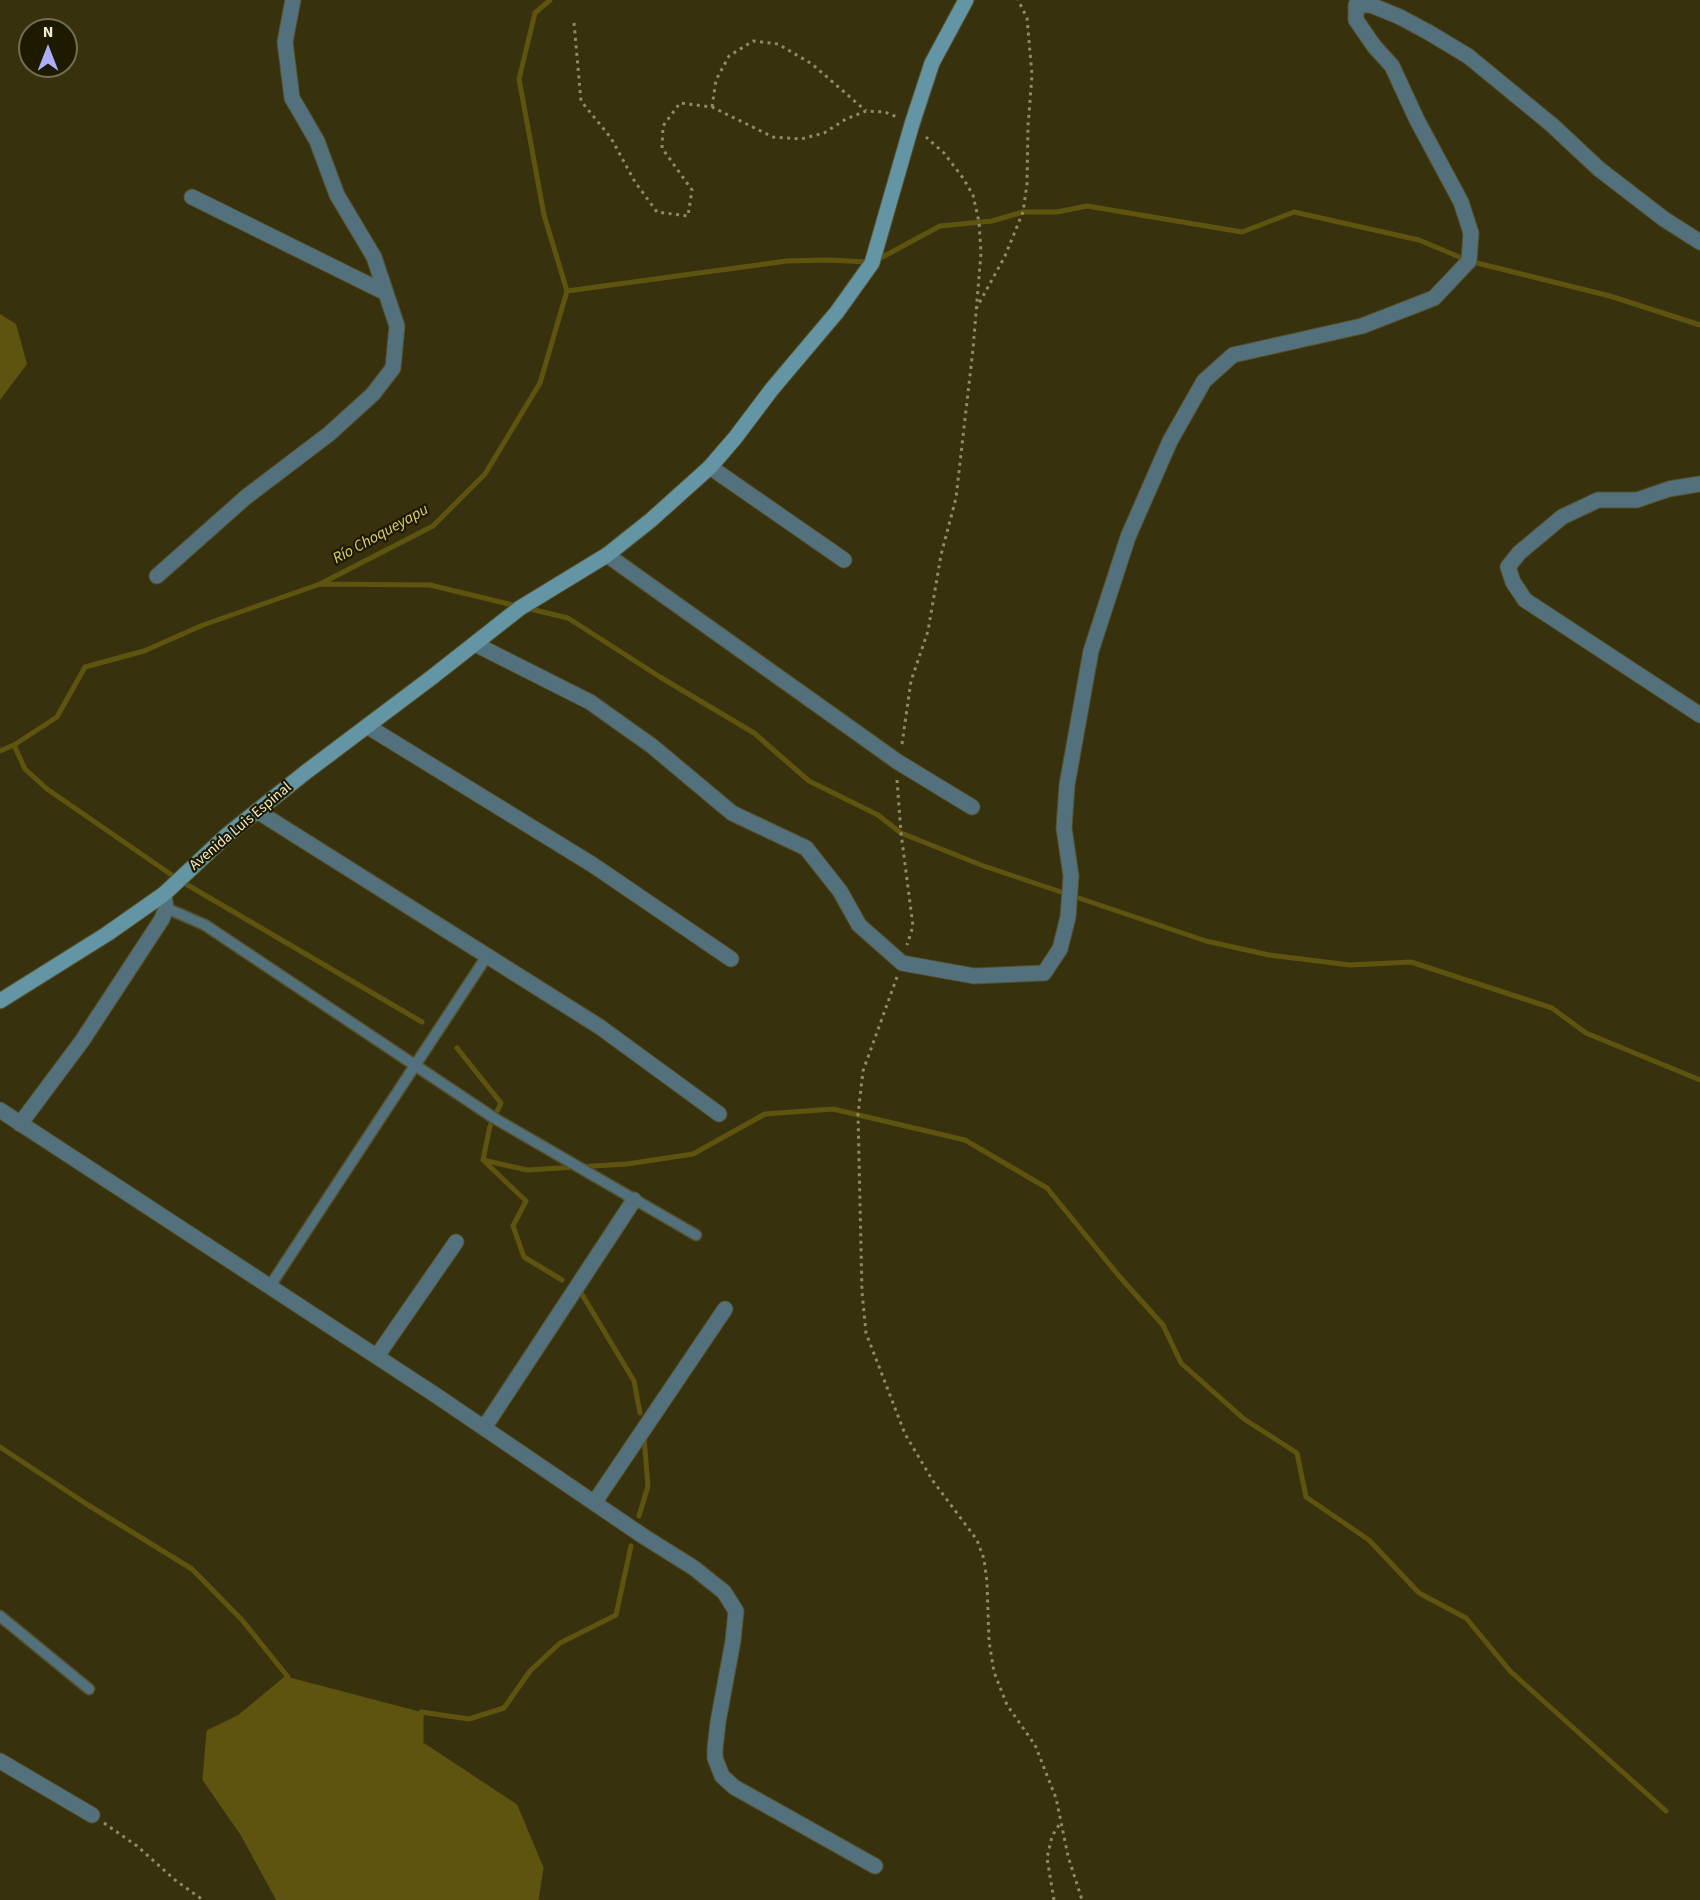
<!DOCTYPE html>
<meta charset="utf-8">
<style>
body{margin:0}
#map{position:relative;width:1700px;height:1900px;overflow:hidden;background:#37320d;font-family:"Source Sans 3",sans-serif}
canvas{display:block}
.north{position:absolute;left:18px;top:18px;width:60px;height:60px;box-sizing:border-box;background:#1e1a00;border:2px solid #726e51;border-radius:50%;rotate:0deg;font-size:16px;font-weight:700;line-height:24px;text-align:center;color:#f1edca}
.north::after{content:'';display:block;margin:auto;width:21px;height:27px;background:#abaffb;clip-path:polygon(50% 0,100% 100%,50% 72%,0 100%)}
</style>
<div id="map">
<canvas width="1700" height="1900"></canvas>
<div class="north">N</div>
</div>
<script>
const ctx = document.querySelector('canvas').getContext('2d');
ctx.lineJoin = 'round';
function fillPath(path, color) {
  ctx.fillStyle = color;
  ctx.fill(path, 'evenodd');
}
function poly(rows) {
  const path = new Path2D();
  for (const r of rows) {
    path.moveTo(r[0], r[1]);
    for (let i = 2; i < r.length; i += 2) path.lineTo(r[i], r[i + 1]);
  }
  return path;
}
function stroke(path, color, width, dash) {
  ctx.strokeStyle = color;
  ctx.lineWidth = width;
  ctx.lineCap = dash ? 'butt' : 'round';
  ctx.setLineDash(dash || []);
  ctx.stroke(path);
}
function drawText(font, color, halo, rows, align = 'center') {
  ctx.font = font + ' "Source Sans 3",sans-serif';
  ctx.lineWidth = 4.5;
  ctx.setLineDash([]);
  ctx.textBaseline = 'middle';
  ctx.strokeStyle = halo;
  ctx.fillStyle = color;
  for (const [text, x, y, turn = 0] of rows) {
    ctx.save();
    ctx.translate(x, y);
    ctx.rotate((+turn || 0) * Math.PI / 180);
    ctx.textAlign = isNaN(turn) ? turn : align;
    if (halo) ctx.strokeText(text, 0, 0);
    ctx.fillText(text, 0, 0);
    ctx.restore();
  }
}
const water = poly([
 [0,314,16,324,27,364,0,400],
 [288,1677,421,1712,421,1745,515,1806,541,1868,536,1900,279,1900,243,1834,205,1779,209,1732,240,1717]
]);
const stream = poly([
 [877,260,940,226,992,221,1023,212,1057,212,1087,206,1242,232,1294,212,1419,240,1469,261,1610,296,1700,325],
 [567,291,787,261,828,260,868,262],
 [320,584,430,585,517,606],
 [526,608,568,618,660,677,754,733,809,781,878,815,901,833,981,865,1206,941,1269,955,1350,965,1411,962,1552,1008,1586,1033,1700,1080],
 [14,745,25,769,47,789,179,880,422,1022],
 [0,751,14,745,57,717,85,667,144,651,203,625,320,584,433,526,485,474,540,383,567,291,544,215,519,79,535,13,550,0],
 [457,1048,501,1103,490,1126,483,1160,526,1201,513,1226,524,1257,562,1280],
 [483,1160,527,1170,627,1164,693,1154,765,1114,833,1109,965,1140,1047,1188,1119,1276,1163,1325,1181,1363,1244,1419,1297,1453,1306,1497,1369,1540,1419,1593,1466,1618,1510,1671,1666,1811],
 [580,1291,634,1381,640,1413],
 [0,1447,88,1505,192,1569,242,1620,288,1677,240,1717,209,1732,205,1779,243,1834,279,1900],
 [639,1516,648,1486,644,1437],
 [536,1900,541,1868,515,1806,421,1744,421,1712,469,1719,504,1708,530,1671,560,1643,616,1615,631,1546]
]);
const path = poly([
 [574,23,581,101,611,138,635,182,657,212,688,216,692,190,662,148,663,126,680,103,712,107,773,137,801,139,824,133,846,119,866,111,885,112,899,118],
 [712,107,716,80,729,56,753,41,778,44,812,64,866,111],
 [976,309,1005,256,1023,212,1027,184,1028,126,1032,75,1027,18,1018,0],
 [902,744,911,681,928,631,941,555,956,498,973,349,981,253,979,222,973,195,963,178,944,153,926,137],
 [897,780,901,833,913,926,907,945],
 [897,977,863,1071,858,1114,862,1292,866,1333,905,1434,933,1481,977,1540,984,1559,987,1582,989,1641,994,1672,1007,1705,1035,1745,1056,1798,1068,1856,1082,1900],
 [104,1823,137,1846,175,1880,203,1900],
 [1054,1900,1047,1858,1052,1836,1061,1822]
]);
const lane = poly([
 [166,908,205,925,494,1118,696,1235],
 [270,1286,487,956],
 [0,1616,89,1689]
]);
const street = poly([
 [192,197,386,293],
 [710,467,844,560],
 [1700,484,1669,489,1637,500,1598,500,1562,517,1519,553,1508,567,1513,582,1525,600,1700,715],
 [607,555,898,762,972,807],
 [157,576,246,497,329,434,373,394,393,368,397,326,374,257,337,195,317,141,292,98,285,42,293,0],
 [475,644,590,702,652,746,732,813,806,848,840,891,859,925,902,963,974,976,1044,973,1060,949,1068,917,1071,876,1064,828,1067,785,1091,651,1128,537,1170,441,1204,381,1233,355,1362,326,1434,298,1469,261,1471,233,1461,202,1417,120,1392,66,1374,46,1356,20,1356,5,1371,5,1400,17,1428,32,1468,56,1552,125,1599,169,1664,219,1700,242],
 [367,726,593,865,731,959],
 [257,811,600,1027,719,1114],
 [0,1110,437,1396,643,1536,694,1568,724,1592,736,1611,733,1641,718,1722,715,1749,715,1758,722,1776,734,1787,875,1866],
 [20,1124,82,1041,162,919,166,908,164,894],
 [377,1356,456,1242],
 [484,1428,634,1200],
 [594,1503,725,1309],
 [0,1761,92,1815]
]);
const secondary = poly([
 [0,1001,107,934,164,894,227,835,306,772,431,678,520,608,607,555,651,520,710,467,735,438,772,389,837,312,872,263,912,124,932,63,966,0]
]);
const streetNames = [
 ["Avenida Luis Espinal",241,827,-40]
];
const waterNames = [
 ["Río Choqueyapu",381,535,-29]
];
fillPath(water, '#5e5410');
stroke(stream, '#5e5410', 5);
stroke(lane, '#55502b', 13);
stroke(street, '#55502b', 17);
stroke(secondary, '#55502b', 17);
stroke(path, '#8f8b67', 3, [3, 4.5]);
stroke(lane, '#53717c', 10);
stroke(street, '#53717c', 15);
stroke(secondary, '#6495a5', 15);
drawText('15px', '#f1edca', '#1e1a00', streetNames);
drawText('italic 16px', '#ded074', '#1e1a00', waterNames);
</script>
